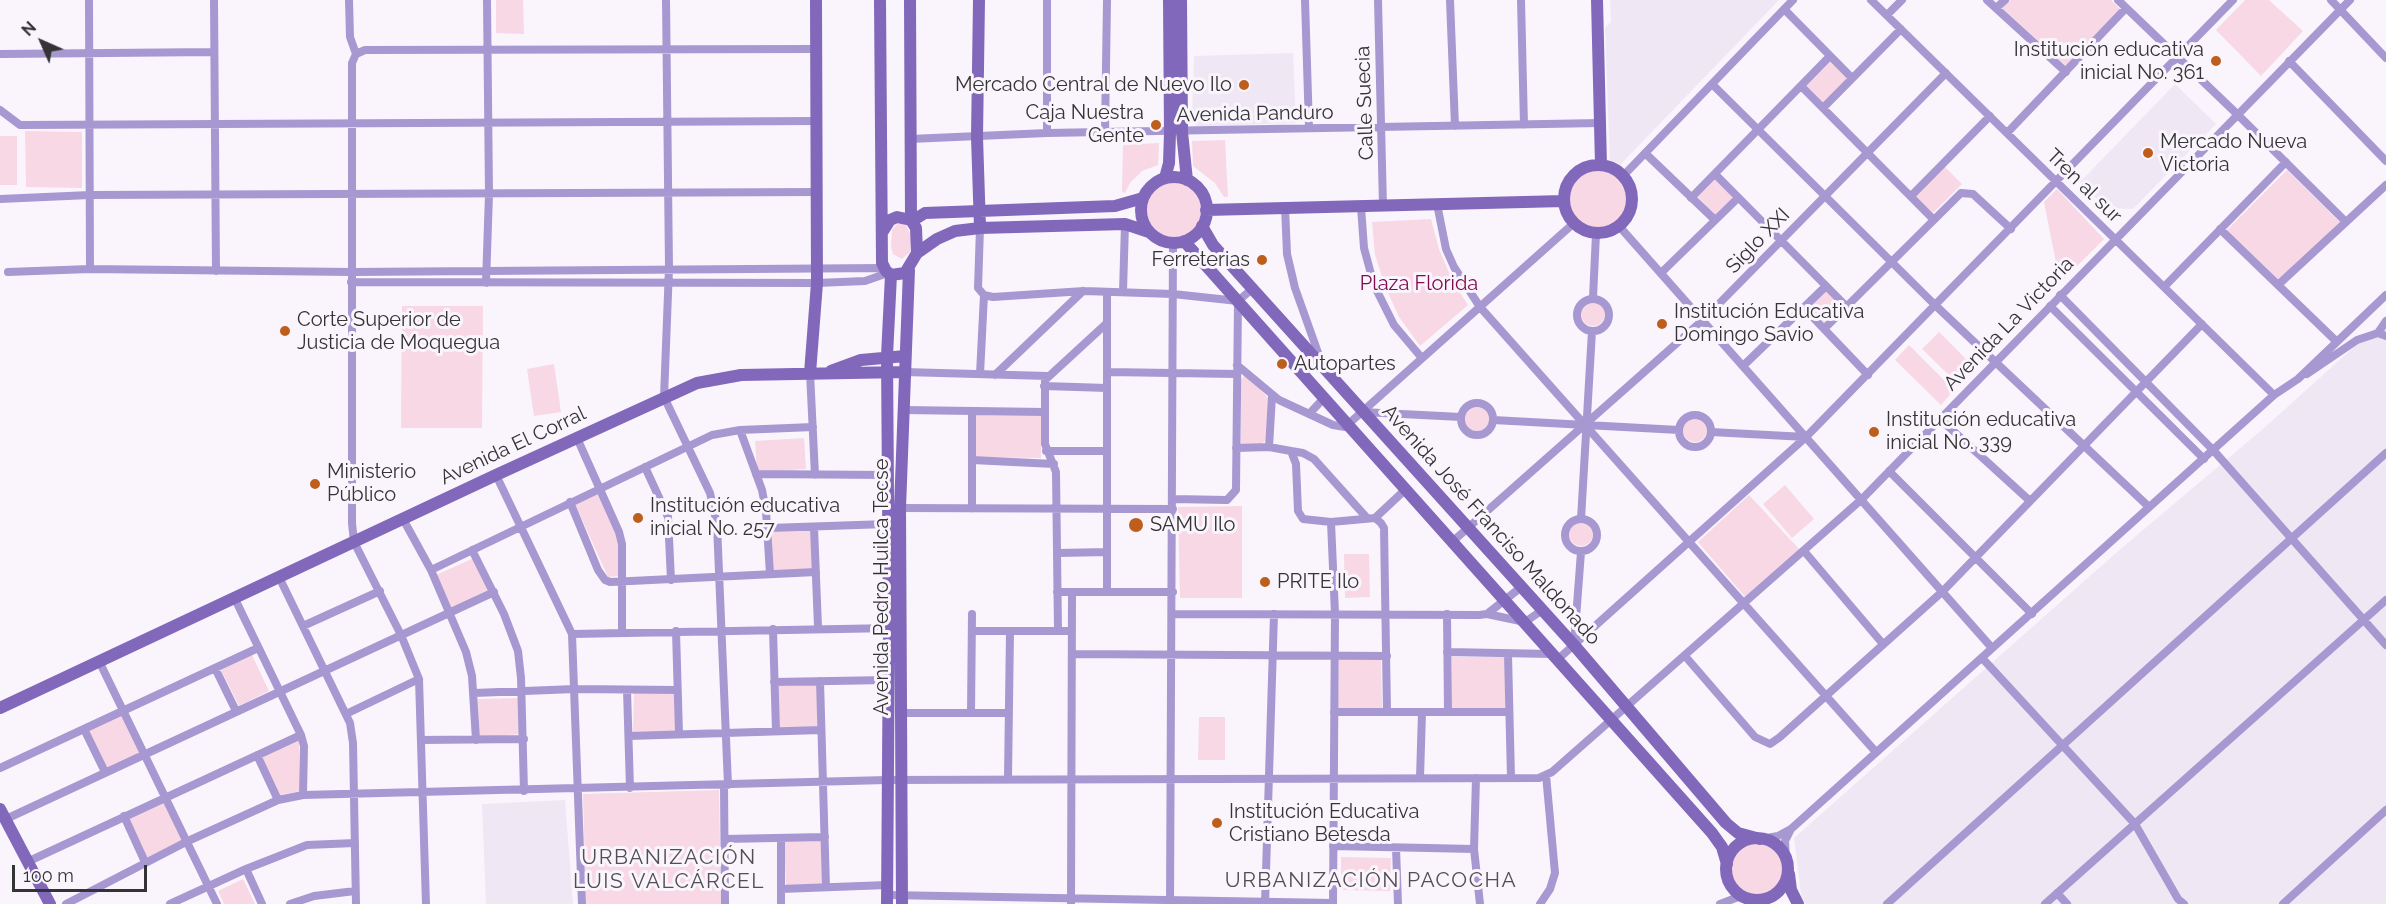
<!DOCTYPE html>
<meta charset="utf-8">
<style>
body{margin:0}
#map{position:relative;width:2386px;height:904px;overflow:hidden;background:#faf5fc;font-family:Raleway,sans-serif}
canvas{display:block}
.north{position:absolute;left:12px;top:12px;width:60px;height:60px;-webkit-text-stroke:4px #faf5fc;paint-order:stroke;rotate:315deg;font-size:16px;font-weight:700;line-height:24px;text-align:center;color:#343335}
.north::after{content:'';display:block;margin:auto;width:21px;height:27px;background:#343335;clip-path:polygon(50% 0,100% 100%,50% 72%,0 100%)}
.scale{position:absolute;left:12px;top:865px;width:135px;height:27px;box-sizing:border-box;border:3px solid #343335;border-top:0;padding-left:8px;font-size:18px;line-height:21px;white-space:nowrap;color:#343335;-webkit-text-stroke:4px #faf5fc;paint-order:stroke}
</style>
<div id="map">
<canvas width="2386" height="904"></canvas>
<div class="north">N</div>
<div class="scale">100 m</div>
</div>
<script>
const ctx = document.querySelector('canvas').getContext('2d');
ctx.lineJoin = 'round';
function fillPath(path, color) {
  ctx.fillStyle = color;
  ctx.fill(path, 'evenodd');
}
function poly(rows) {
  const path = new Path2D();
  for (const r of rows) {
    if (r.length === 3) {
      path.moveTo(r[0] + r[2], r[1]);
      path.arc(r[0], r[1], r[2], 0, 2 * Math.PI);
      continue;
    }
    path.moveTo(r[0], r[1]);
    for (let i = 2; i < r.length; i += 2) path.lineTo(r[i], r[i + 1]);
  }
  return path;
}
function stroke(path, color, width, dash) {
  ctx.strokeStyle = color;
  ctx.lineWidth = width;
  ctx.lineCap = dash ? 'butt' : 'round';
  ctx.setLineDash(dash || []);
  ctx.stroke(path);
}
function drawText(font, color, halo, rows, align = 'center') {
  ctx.font = font + ' Raleway,sans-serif';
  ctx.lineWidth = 6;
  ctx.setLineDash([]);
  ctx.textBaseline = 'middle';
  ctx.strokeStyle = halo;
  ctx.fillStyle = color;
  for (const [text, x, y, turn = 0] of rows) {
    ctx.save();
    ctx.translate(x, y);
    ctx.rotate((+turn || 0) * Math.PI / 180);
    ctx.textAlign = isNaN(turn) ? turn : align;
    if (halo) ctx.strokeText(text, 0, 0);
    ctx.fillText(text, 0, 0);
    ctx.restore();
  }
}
const built = poly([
 [1610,0,1779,0,1619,166,1610,163,1605,28,1611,22],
 [1293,53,1296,123,1196,126,1192,114,1194,56],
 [2175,84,2216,124,2133,209,2106,208,2080,182],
 [2386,318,2386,904,1806,904,1801,894,1794,838,2117,552,2264,428],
 [565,800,573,904,486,904,482,804]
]);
const green = poly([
 [496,0,523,0,524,34,496,33],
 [2010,0,2111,0,2120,9,2066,66,2002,8],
 [2245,0,2269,0,2303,31,2261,76,2216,30],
 [1831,61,1848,78,1823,103,1806,86],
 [25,131,82,132,82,188,26,187],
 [0,136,17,136,17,185,0,185],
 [1225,140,1228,197,1224,197,1215,183,1193,166,1192,141],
 [1159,143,1158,165,1142,171,1130,183,1125,193,1122,192,1123,145],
 [1944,166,1962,184,1933,213,1915,196],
 [1599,199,30],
 [2287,170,2341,223,2279,280,2227,230],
 [1716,178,1734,197,1715,215,1698,197],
 [1174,210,27],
 [2057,189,2104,239,2060,283,2044,202],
 [1431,219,1439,249,1453,282,1468,305,1420,346,1399,317,1385,286,1375,255,1372,222],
 [899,222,906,225,911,236,910,252,902,259,893,254,891,246,892,230],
 [1826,289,1843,306,1825,324,1809,307],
 [1593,314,12],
 [402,306,483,306,482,428,401,428],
 [1939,332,1972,365,1956,382,1922,349],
 [1909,345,1954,390,1941,405,1895,360],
 [554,364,561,412,534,416,527,369],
 [1246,373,1268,398,1265,441,1261,444,1241,444,1241,380],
 [1477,419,12],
 [975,415,1041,415,1041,458,975,457],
 [1695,430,12],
 [804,438,806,469,757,472,755,441],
 [1785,485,1814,519,1792,538,1763,504],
 [600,492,620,545,619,576,608,577,575,504],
 [1749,495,1800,550,1746,598,1698,542],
 [1242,506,1242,598,1180,598,1178,507],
 [1581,534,12],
 [812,528,813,569,772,571,772,529],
 [1344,554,1369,554,1370,597,1345,598],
 [474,558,490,589,451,608,436,575],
 [252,655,269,691,239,706,221,670],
 [1452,657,1505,657,1506,709,1452,708],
 [1339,659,1381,659,1382,708,1338,708],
 [817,684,818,728,778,728,777,685],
 [675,689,676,731,633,732,634,691],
 [520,698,521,734,479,737,478,699],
 [124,714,143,752,106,770,88,730],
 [1199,717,1225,717,1225,760,1198,760],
 [299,738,300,791,280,795,261,756],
 [719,790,721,904,586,904,583,794],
 [165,800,185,840,147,858,129,818],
 [823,839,824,884,786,886,784,841],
 [1757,869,26],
 [1341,857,1391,858,1390,891,1341,890],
 [243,879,255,904,224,904,218,891]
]);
const street = poly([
 [89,0,90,269],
 [214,0,216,271],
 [349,0,350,37,356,54],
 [666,0,669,268,664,397,710,493,717,525,728,785],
 [1047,0,1047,133],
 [1305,0,1309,128],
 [1378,0,1383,206],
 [1450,0,1455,126],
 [1521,0,1524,125],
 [1871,0,2274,395],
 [1987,0,2066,72],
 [2118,0,2237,114,2346,222],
 [2331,0,2386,58],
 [1996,8,2005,0],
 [1784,9,1852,78],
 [1887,15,1902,0],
 [0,54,214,52],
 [2289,61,2386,161],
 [1712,84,1935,305,2149,507],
 [1801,86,1933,219],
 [1823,108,1901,29],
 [0,110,20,125,817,121],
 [1105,133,1107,0],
 [2007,133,2126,8],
 [910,139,1047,133,1600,123],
 [1645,153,1715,220],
 [1715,174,1846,306],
 [1623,176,1793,0],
 [1911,196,1990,116],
 [1691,198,1830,56],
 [0,199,90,195,818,192],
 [1437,204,1446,249,1454,267,1480,307,1875,751],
 [1285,207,1287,254,1295,288,1321,361],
 [1361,207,1364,248,1374,285,1394,325,1421,357],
 [1619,226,1992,648],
 [980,228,978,288,984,295,993,297,1084,291,1173,294,1238,301,1252,289],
 [2220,229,2336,341],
 [8,272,90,269,352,272,883,268],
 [1661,273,1738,198],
 [351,282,817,283,865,281,888,273],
 [486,283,489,194,487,0],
 [2278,285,2386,185],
 [2164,287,2286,162],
 [1123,292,1125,224],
 [2060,295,2214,451,2386,645],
 [1593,298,1596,234],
 [1593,315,16],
 [2050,306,2204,459],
 [1804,308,1868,375],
 [1824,329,1961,193,1973,194,2011,229],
 [2378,333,2386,321],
 [1237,365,1279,400,1333,425,1345,427,1574,223],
 [1743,366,1826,286],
 [904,372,1048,376],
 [1107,372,1237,374],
 [810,373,815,475],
 [980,374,984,295],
 [2307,374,2357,340,2378,333,2386,336],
 [995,375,1083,291],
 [1044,386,1107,388],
 [1477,419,16],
 [903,410,1045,412],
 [972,411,972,509],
 [1362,412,1461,417],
 [1310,413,1325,397],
 [1695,431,16],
 [1940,419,2030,501],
 [1493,420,1679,430],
 [740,430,762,490,766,511,770,574],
 [1711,432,1806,437],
 [577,438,619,532,622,544,622,633],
 [1269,447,1272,396],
 [1236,448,1269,447,1291,451,1296,464,1298,511,1303,519,1331,522,1375,518,1381,523,1384,528,1387,712],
 [1046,451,1106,451],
 [1291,451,1303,453,1314,459,1367,518],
 [972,460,1054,464],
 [645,467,668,517,671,580],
 [1889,471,2032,614],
 [756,474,886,475],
 [496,475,572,634,582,904],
 [1173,499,1227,500,1236,490,1238,302],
 [570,502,598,570,605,580,610,582,816,572],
 [897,508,1173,509],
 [1375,518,1406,489],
 [1581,535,16],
 [403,519,431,570,466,652,472,676,476,740],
 [1581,519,1592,331],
 [1331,522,1335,614,1333,904],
 [814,527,818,627],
 [769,528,887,524],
 [1452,542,1703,320,1946,73],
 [472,550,504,614,518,651,521,678,524,791],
 [1804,551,1883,644],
 [1058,553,1107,552],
 [431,570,712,435,740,430,813,427],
 [279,577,350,723,353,743,356,904],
 [1057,592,1173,592],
 [1107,592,1107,292],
 [234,597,301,735,304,746,303,795],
 [1172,614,1479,615,1487,614,1520,588],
 [1447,614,1448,712],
 [1487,614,1525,622,1541,611],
 [303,626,380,591],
 [773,629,776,731],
 [676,631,679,734],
 [972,631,1072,631],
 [1058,631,1056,472,1045,444,1045,380,1107,323],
 [572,634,893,628],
 [1574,645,1581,552],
 [1447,652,1552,654],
 [1072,654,1387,656],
 [1508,654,1511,778],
 [1685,656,1755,737,1770,744,1780,737,1943,591,2202,324],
 [1983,659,2135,824,2178,899,2184,904],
 [1557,660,1806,437,2233,0],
 [99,661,217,904],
 [215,668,236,711],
 [820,681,826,887],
 [774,682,888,680],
 [627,690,630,788],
 [474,693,575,689,677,690],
 [1334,712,1509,712],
 [901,713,1009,713],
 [971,713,972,614],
 [346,714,419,679],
 [84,729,105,772],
 [629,736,821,730],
 [421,740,524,739],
 [257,755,278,800],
 [0,768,258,648],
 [1008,778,1010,631],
 [1420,778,1422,712],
 [1476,778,1474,849,1480,904],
 [724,785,725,904],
 [124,816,145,862],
 [6,819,494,592],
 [781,838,781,904],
 [725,839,825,837],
 [1761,839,1778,836,1791,829,2274,395,2298,379,2386,295],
 [1333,846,1474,849],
 [1396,848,1398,904],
 [1786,858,1785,841,1791,829],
 [27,862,301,735],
 [246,869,262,904],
 [781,889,887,885],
 [2057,893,2067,904],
 [887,895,1333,903],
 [1071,903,1072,592],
 [66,904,188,841,278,800,303,795,887,780,1539,778,1552,772,1862,499,2350,0],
 [170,904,246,869,307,845,355,843],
 [290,904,314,896,355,891],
 [426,904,419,679,401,635,354,542,352,523,352,63,356,54,365,50,817,49],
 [1170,904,1173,242],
 [1265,904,1274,614],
 [1540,904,1550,889,1555,873,1546,775],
 [1720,904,1741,896],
 [1887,904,2386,453],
 [2045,904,2386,600],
 [2283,904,2386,810]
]);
const secondary = poly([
 [880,0,882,263,886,271,891,275,905,273,917,253,916,228,911,220,897,217,890,220,883,231],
 [910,0,911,220],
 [979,0,977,137,980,228],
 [1181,0,1182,132,1187,180],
 [1597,0,1601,165],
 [1598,199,34],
 [1174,210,33],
 [1165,178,1169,163,1170,133,1169,0],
 [1206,210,1564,201],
 [912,221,925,213,1115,206,1143,198],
 [1202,226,1213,245,1574,645,1726,823,1738,833,1760,839],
 [1184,241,1712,833,1722,847,1727,864],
 [917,253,937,239,955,231,980,228,1125,224,1149,232],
 [831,371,861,360,905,356],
 [810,373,817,283,816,0],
 [0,708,496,475,697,383,741,375,904,372],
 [0,809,50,904],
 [1757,869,31],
 [1789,874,1791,890,1798,904],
 [887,904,889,628,887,356,891,275],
 [902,904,900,508,909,270]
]);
const markers = [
 [2216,61,6,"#be5e1c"],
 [1244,85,6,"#be5e1c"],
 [1156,125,6,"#be5e1c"],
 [2148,153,6,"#be5e1c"],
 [1262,260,6,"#be5e1c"],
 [1662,324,6,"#be5e1c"],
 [285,331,6,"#be5e1c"],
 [1282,364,6,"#be5e1c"],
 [1874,432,6,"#be5e1c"],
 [315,484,6,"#be5e1c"],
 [638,518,6,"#be5e1c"],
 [1136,525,8,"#be5e1c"],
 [1265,582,6,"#be5e1c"],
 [1217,823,6,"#be5e1c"]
];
const poiNames = [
 ["Institución educativa",2204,50,"right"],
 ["inicial No. 361",2204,73,"right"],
 ["Mercado Central de Nuevo Ilo",1232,85,"right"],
 ["Caja Nuestra",1144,113,"right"],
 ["Gente",1144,136,"right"],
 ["Mercado Nueva",2160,142],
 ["Victoria",2160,165],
 ["Ferreterias",1250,260,"right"],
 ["Institución Educativa",1674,312],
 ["Domingo Savio",1674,335],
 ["Corte Superior de",297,320],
 ["Justicia de Moquegua",297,343],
 ["Autopartes",1294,364],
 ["Institución educativa",1886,420],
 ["inicial No. 339",1886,443],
 ["Ministerio",327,472],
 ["Público",327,495],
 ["Institución educativa",650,506],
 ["inicial No. 257",650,529],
 ["SAMU Ilo",1150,525],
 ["PRITE Ilo",1277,582],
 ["Institución Educativa",1229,812],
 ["Cristiano Betesda",1229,835]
];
const streetNames = [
 ["Calle Suecia",1365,103,-92],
 ["Avenida Panduro",1255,114,-1],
 ["Tren al sur",2084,186,44],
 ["Siglo XXI",1758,241,-46],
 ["Avenida La Victoria",2009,324,-46],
 ["Avenida El Corral",513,446,-25],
 ["Avenida José Franciso Maldonado",1491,525,48],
 ["Avenida Pedro Huilca Tecse",882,587,-90]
];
const parkNames = [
 ["Plaza Florida",1419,284]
];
const neighbourhoodNames = [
 ["URBANIZACIÓN",669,858],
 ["LUIS VALCÁRCEL",669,882],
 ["URBANIZACIÓN PACOCHA",1371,881]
];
fillPath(built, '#f0e7f4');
fillPath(green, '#f7d8e4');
stroke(street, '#a798d1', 8);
stroke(secondary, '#8168bb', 12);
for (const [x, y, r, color] of markers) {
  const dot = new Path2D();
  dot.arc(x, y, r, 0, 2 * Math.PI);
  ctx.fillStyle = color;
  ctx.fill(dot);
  stroke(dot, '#faf5fc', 2);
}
drawText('20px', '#343335', '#faf5fc', poiNames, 'left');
drawText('20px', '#343335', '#faf5fc', streetNames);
drawText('20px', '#800c4f', '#faf5fc', parkNames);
ctx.letterSpacing = '1.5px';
drawText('21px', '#524e54', '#faf5fc', neighbourhoodNames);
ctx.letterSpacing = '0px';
</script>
